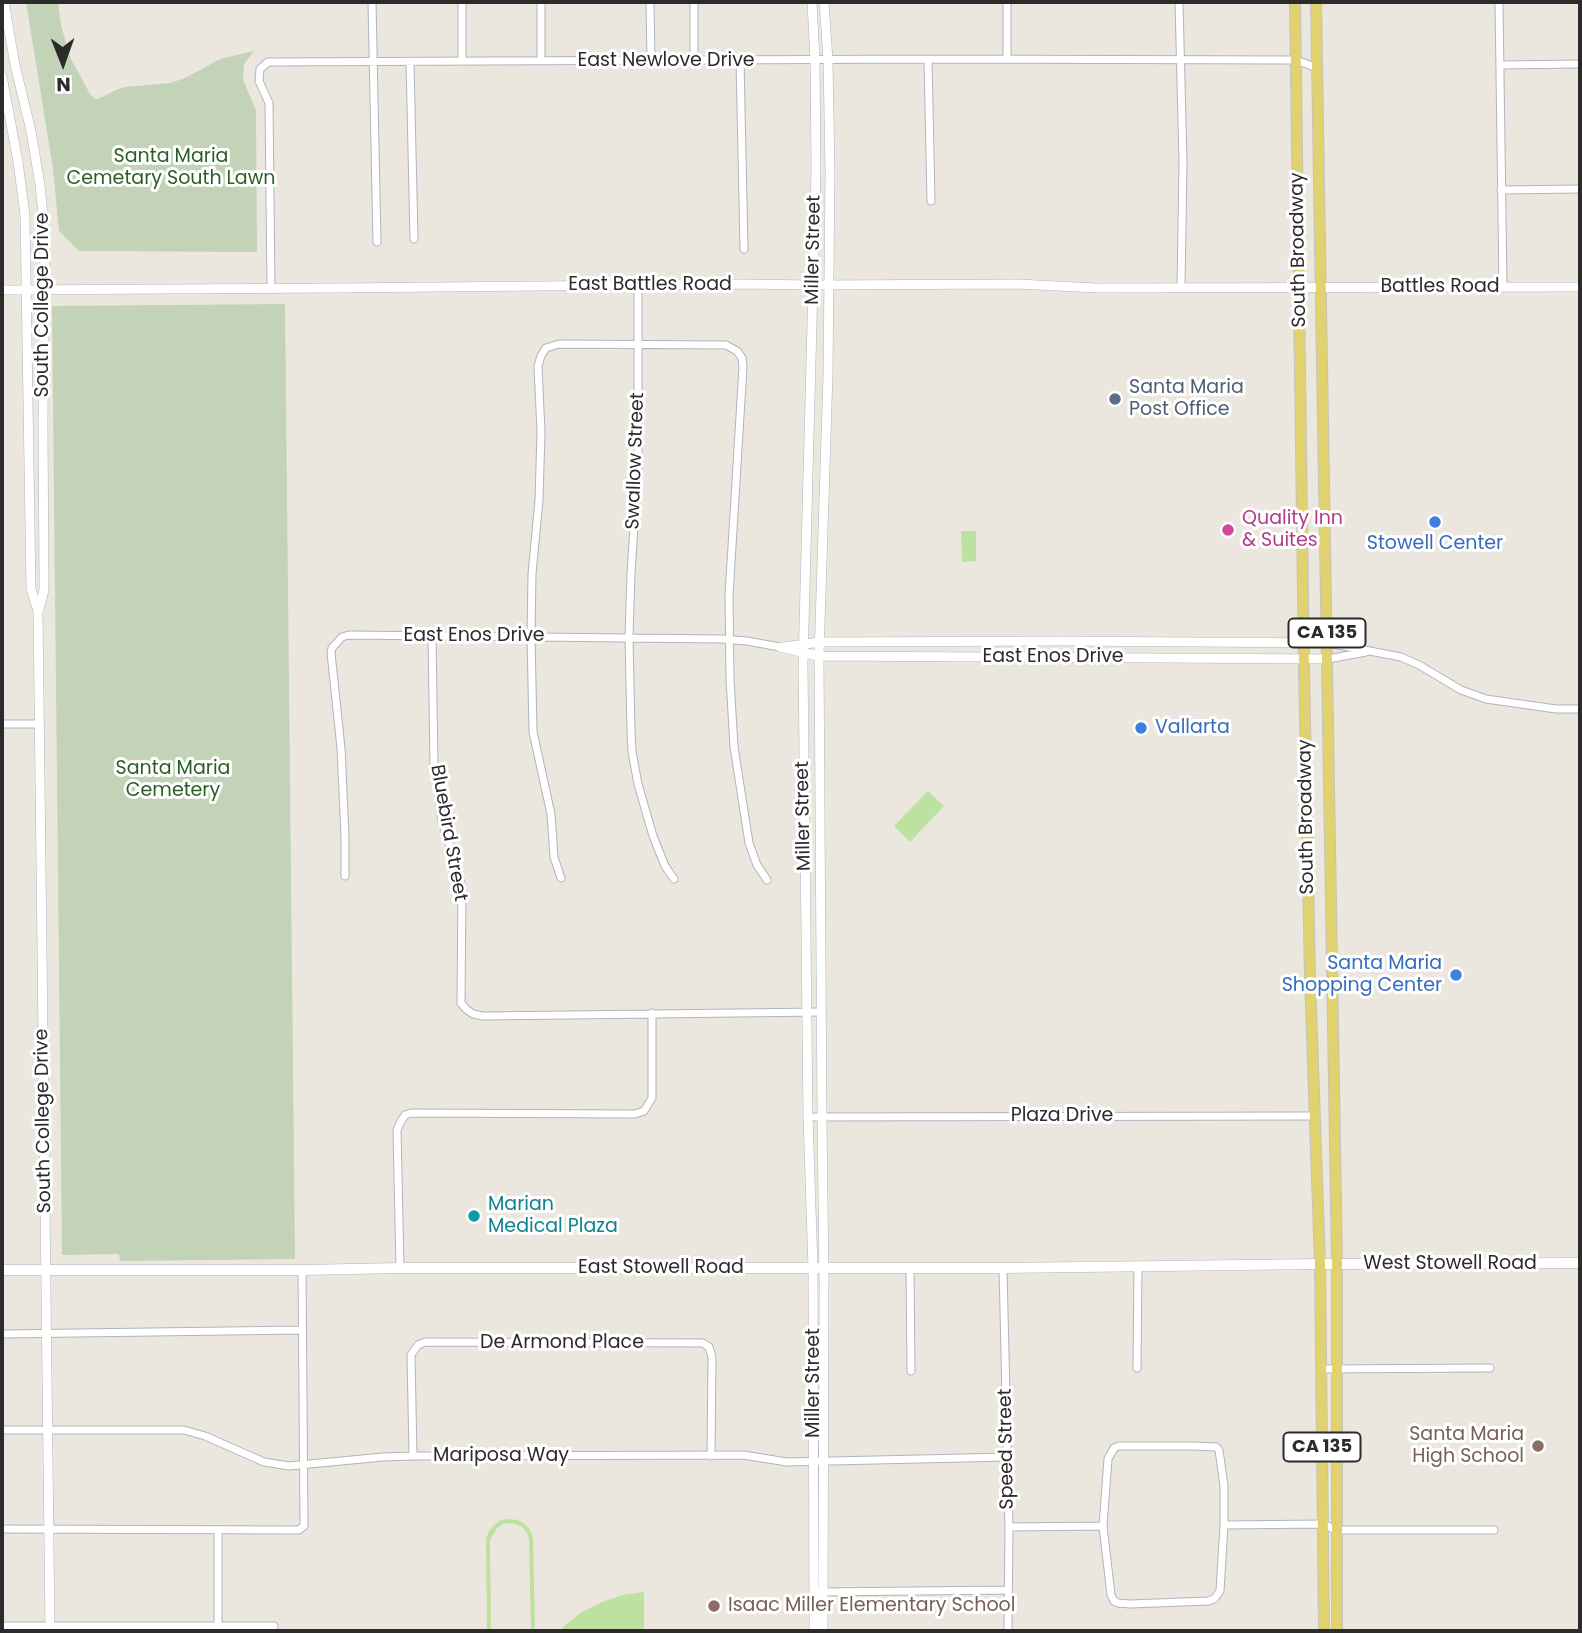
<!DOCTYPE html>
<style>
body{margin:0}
#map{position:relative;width:1582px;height:1633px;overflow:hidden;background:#ebe7df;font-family:Poppins,sans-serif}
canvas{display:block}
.frame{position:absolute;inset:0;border:4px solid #2b2b2b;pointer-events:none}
.north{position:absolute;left:28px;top:28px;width:70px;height:70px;-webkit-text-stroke:5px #fff;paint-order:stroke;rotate:179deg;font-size:19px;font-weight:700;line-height:28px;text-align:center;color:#2b2b2b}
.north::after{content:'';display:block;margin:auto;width:24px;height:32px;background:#2b2b2b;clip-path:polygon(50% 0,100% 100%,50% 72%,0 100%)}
</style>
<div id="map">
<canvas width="1582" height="1633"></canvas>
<div class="frame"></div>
<div class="north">N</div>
</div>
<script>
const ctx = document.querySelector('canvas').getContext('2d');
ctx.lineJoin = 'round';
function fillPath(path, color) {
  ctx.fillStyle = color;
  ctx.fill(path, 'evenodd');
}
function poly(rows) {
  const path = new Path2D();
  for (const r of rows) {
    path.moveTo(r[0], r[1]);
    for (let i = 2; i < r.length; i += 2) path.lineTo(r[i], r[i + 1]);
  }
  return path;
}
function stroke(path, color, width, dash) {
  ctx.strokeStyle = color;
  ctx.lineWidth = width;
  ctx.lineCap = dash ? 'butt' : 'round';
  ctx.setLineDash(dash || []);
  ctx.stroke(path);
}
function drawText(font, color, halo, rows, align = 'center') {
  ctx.font = font + ' Poppins,sans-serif';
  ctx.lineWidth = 6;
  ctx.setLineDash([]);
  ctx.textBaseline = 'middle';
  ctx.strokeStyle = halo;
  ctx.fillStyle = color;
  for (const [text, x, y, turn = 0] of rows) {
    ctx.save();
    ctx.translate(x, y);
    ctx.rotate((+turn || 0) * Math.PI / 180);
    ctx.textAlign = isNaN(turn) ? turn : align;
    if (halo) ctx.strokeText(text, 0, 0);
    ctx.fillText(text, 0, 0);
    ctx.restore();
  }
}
const cemetery = poly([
 [26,2,58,2,61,25,70,57,90,94,95,99,98,99,116,90,125,87,171,83,187,77,220,59,254,51,244,64,243,80,256,110,257,252,79,251,59,231,53,169],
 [285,304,295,1259,120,1261,119,1254,62,1255,52,306]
]);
const pitch = poly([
 [961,531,976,531,976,561,962,562],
 [928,791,944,806,910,842,894,826],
 [509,1519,518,1520,525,1524,530,1530,533,1538,535,1631,531,1631,529,1539,527,1533,522,1527,516,1524,509,1523,503,1524,497,1528,490,1540,491,1631,487,1631,486,1539,489,1531,494,1525,501,1520],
 [644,1592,644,1631,560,1631,565,1625,582,1612,602,1602,623,1595]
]);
const minor = poly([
 [372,2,377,242],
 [462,2,462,61],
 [541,2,541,61],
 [650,2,651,60],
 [694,2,694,60],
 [1007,2,1007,59],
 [1179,2,1183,163,1181,287],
 [1499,2,1503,287],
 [928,59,931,201],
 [740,60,744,249],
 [410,62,414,239],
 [1500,65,1580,64],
 [1501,190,1580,189],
 [638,285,638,467,631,573,629,637,631,732,632,752,638,784,653,836,665,866,674,879],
 [271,289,269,103,259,81,260,69,268,62,928,59,1296,60,1317,68],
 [432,636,434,764,442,821,462,887,461,1003,466,1009,473,1014,483,1016,822,1012],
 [1328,643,1401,657,1419,665,1461,690,1486,699,1556,709,1580,709],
 [1328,659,1366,652],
 [2,724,40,724],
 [345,876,345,837,341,748,331,653,332,648,342,637,349,635,722,639,747,641,780,647],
 [561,878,554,857,551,814,533,732,531,636,532,574,539,500,541,432,538,366,541,356,546,348,559,344,726,345,737,351,742,358,743,367,729,595,730,679,734,747,749,843,757,865,767,880],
 [808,1117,1315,1116],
 [400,1268,397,1130,401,1121,405,1115,411,1113,635,1114,644,1111,652,1098,652,1013],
 [910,1268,911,1371],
 [1003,1268,1009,1527,1008,1631],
 [2,1334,302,1330],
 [1137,1368,1138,1266],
 [1322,1369,1490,1368],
 [2,1430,184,1430,205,1436,264,1462,289,1466,383,1457,413,1456,743,1455,787,1462,1008,1457],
 [1119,1446,1193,1446,1216,1447,1219,1450,1224,1486,1224,1525,1220,1591,1215,1598,1209,1601,1130,1604,1118,1603,1114,1601,1111,1595,1103,1526,1108,1459,1114,1448,1119,1446],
 [413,1456,411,1355,418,1345,425,1342,703,1343,709,1347,712,1357,711,1456],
 [1224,1525,1323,1524,1336,1530,1494,1530],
 [1009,1527,1103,1526],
 [2,1529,299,1530,304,1526,302,1270],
 [218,1530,218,1631],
 [820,1592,1008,1590],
 [2,1626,274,1626]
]);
const tertiary = poly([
 [4,2,15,65,31,131,40,185,45,234,43,422,44,590,39,609],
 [812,2,815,60,816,171,803,664,808,1117,813,1268,814,1631],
 [2,76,18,162,25,215,31,589,38,611,50,1631],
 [2,290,338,288,743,284,813,285,1018,284,1096,288,1580,287],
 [780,647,819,656,1328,659],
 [784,647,820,642,1061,641,1328,643],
 [823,1631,824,1282,822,1117,819,656,828,374,830,173,828,60,824,2]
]);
const secondary = poly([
 [2,1270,302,1270,400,1268,1003,1268,1320,1264,1580,1263]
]);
const primary = poly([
 [1295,2,1304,668,1310,978,1320,1264,1324,1631],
 [1316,2,1337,1264,1337,1631]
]);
const markers = [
 [1115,399,7,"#5c6f8a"],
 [1435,522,7,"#3f7fe0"],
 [1228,530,7,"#d1479c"],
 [1141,728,7,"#3f7fe0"],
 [1456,975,7,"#3f7fe0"],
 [474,1216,7,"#0f9aa8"],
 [1538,1446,7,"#8d6e63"],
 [714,1606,7,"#8d6e63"]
];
const shields = [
 [1327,633,77],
 [1322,1447,77]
];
const shieldNames = [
 ["CA 135",1327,633],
 ["CA 135",1322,1447]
];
const streetNames = [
 ["East Newlove Drive",666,61],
 ["Miller Street",814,250,-89],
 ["South Broadway",1299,250,-91],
 ["East Battles Road",650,285],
 ["Battles Road",1440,287],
 ["South College Drive",43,305,-90],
 ["Swallow Street",636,461,-88],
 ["East Enos Drive",474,636],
 ["East Enos Drive",1053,657],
 ["Miller Street",804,816,-91],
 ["South Broadway",1307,817,-91],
 ["Bluebird Street",448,833,80],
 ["Plaza Drive",1062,1116],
 ["South College Drive",44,1121,-91],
 ["West Stowell Road",1450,1264],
 ["East Stowell Road",661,1268],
 ["De Armond Place",562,1343],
 ["Miller Street",814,1383,-90],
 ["Speed Street",1007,1449,-91],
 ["Mariposa Way",501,1456]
];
const parkNames = [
 ["Santa Maria",171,157],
 ["Cemetary South Lawn",171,179],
 ["Santa Maria",173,769],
 ["Cemetery",173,791]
];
const serviceNames = [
 ["Santa Maria",1129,388],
 ["Post Office",1129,410]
];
const hotelNames = [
 ["Quality Inn",1242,519],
 ["& Suites",1242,541]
];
const shopNames = [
 ["Stowell Center",1435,544],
 ["Vallarta",1155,728,"left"],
 ["Santa Maria",1442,964,"right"],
 ["Shopping Center",1442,986,"right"]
];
const cultureNames = [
 ["Marian",488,1205],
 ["Medical Plaza",488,1227]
];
const educationNames = [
 ["Santa Maria",1524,1435],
 ["High School",1524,1457],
 ["Isaac Miller Elementary School",728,1606,"left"]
];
fillPath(cemetery, '#c2d3b8');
fillPath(pitch, '#bde19f');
stroke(minor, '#b2b3bd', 9);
stroke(tertiary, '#b2b3bd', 10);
stroke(secondary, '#b2b3bd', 11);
stroke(primary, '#c4c4c4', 12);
stroke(minor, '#fff', 7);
stroke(tertiary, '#fff', 9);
stroke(secondary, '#fff', 10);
stroke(primary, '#e0d26f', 10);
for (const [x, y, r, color] of markers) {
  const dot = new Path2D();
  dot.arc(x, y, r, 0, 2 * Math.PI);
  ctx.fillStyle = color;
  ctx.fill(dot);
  stroke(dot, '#fff', 2.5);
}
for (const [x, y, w] of shields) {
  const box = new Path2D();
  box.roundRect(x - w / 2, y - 14.5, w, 29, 5);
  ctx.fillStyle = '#fff';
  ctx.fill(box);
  stroke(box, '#2b2b2b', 2);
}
drawText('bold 18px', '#2b2b2b', null, shieldNames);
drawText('19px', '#2b2b2b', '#fff', streetNames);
drawText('19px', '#295f23', '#fff', parkNames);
drawText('19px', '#4e5e75', '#fff', serviceNames, 'left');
drawText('19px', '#b23c85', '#fff', hotelNames, 'left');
drawText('19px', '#366cbe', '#fff', shopNames);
drawText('19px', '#0d838f', '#fff', cultureNames, 'left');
drawText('19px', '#785e54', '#fff', educationNames, 'right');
</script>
